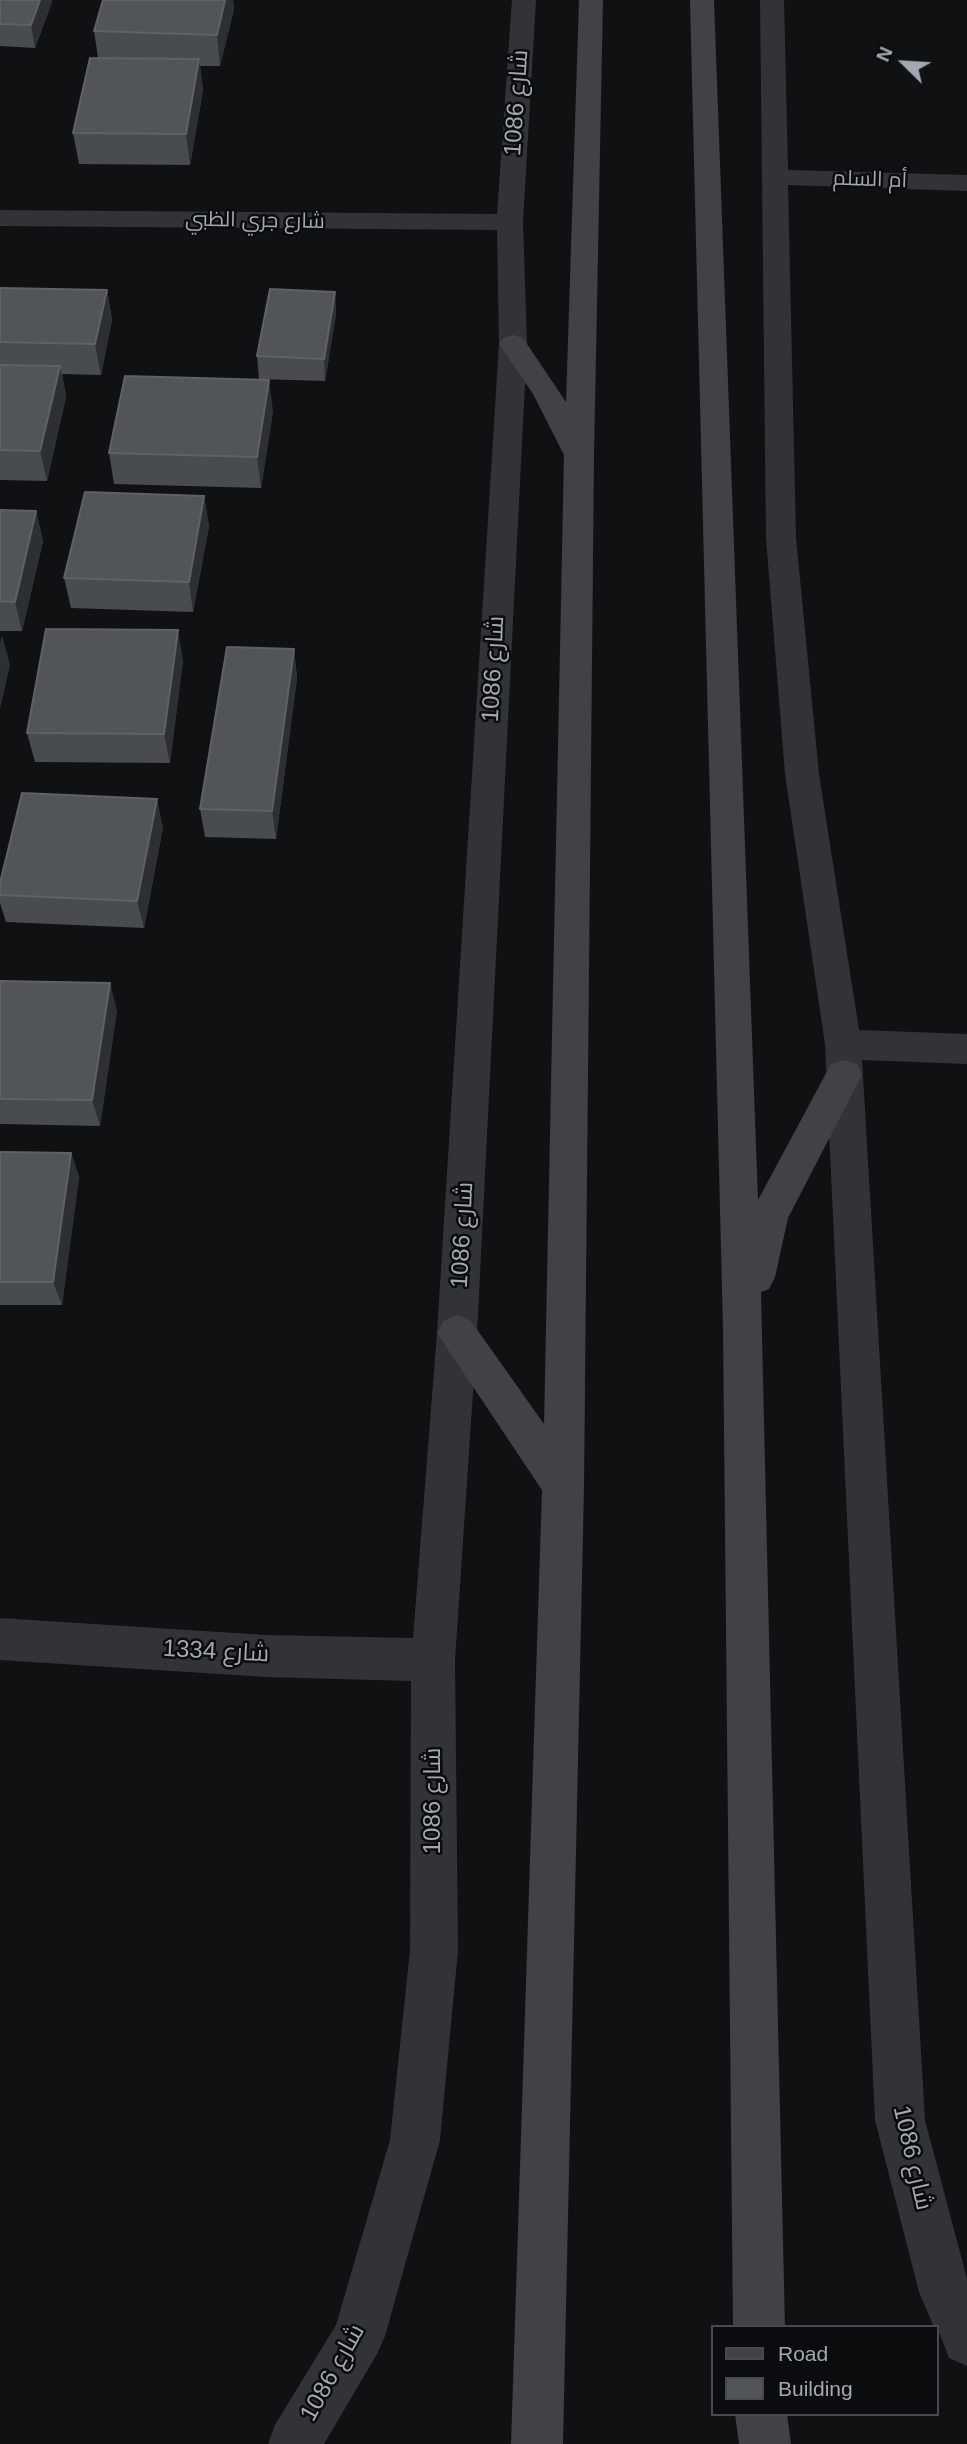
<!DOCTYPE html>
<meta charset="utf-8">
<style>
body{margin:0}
#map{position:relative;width:967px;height:2444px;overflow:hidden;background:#101112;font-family:Arial,sans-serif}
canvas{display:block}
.legend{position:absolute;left:711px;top:2325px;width:228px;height:91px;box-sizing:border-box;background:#0b0c0d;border:2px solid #474b4f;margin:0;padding:9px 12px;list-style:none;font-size:21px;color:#a2a9b2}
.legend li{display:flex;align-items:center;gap:14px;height:35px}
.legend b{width:35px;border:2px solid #474b4f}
.north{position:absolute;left:869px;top:28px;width:70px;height:70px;-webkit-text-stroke:5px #0b0c0d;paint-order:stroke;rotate:294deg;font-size:19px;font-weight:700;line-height:28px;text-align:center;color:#a2a9b2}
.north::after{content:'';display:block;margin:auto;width:24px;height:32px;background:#a2a9b2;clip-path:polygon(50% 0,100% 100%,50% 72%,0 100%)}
</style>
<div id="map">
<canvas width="967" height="2444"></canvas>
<ul class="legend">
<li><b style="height:9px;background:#404246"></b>Road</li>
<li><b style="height:19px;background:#51555a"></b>Building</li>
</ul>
<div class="north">N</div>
</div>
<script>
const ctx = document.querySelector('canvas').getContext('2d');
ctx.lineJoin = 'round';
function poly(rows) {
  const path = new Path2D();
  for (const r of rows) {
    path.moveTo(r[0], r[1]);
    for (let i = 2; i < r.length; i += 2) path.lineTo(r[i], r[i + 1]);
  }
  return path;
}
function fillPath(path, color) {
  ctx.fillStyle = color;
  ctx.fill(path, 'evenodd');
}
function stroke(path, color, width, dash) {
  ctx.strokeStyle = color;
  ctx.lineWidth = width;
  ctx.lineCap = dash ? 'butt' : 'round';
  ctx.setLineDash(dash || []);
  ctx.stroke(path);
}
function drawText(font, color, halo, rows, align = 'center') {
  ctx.font = font + ' Arial,Cairo,sans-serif';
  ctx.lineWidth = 5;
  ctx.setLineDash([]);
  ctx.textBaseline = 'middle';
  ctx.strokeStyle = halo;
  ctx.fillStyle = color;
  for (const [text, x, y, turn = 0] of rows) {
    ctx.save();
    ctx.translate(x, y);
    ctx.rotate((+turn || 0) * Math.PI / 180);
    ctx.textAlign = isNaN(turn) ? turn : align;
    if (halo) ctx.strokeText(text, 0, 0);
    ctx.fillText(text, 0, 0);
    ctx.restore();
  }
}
const street = poly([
 [512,0,536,0,523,222,527,344,477,1333,455,1660,458,1950,440,2140,385,2336,377,2354,324,2444,268,2444,275,2425,336,2325,390,2140,410,1950,411,1681,266,1677,0,1660,0,1618,266,1635,413,1638,437,1333,499,344,497,230,0,226,0,210,497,214,512,0],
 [760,0,784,0,788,170,967,175,967,191,788,185,796,538,819,774,859,1030,967,1034,967,1064,862,1060,925,2120,967,2279,967,2366,949,2358,937,2327,934,2327,919,2292,875,2120,825,1044,785,774,766,538,760,0]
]);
const secondary = poly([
 [579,0,603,0,594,455,584,1486,563,2444,511,2444,542,1490,437,1333,443,1321,457,1315,471,1321,544,1424,564,455,533,394,499,344,503,338,513,335,523,338,566,402,579,0],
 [690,0,714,0,758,1200,831,1064,844,1060,857,1064,862,1075,788,1218,775,1277,769,1289,761,1292,785,2327,733,2327,723,1330,690,0],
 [735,2414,787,2414,791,2444,739,2444,735,2414]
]);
const wall = poly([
 [0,0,52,2,35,48,0,46],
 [103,0,233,0,234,9,220,66,200,66,203,90,190,165,79,164,73,133,98,58,94,31],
 [0,288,107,290,112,320,101,375,62,374,66,397,47,481,0,480],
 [335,292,336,314,325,381,259,379,257,356],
 [273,411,261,488,114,484,109,453],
 [204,496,209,526,193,612,71,608,64,578],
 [0,510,36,511,43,541,22,631,0,631],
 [294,649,297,678,276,839,205,837,200,809],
 [183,660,170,763,35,762,27,733],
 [163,827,144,928,6,922,0,903,0,883],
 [0,981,117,1010,100,1126,0,1124],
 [0,1152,71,1153,79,1177,62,1305,0,1305]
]);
const shadedWall = poly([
 [40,0,52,0,52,2,35,48,31,25],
 [225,0,233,0,234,9,220,66,217,35],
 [199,59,203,90,190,165,186,134],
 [107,290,112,320,101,375,95,344],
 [335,292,336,314,325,381,324,359],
 [60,366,66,397,47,481,40,451],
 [269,380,273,411,261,488,257,457],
 [204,496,209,526,193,612,189,582],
 [36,511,43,541,22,631,15,602],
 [178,630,183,660,170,763,164,734],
 [2,635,10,665,0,709,0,642],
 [294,649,297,678,276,839,272,811],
 [157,799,163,827,144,928,137,901],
 [110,983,117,1010,100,1126,92,1100],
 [71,1153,79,1177,62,1305,53,1282]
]);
const building = poly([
 [0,0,40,0,31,25,0,24,0,0],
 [103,0,225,0,217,35,94,31,103,0],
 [90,58,199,59,186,134,73,133,90,58],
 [0,288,107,290,95,344,0,342,0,288],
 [270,289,335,292,324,359,257,356,270,289],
 [0,365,60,366,40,451,0,450,0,365],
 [125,376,269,380,257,457,109,453,125,376],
 [85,492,204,496,189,582,64,578,85,492],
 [0,510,36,511,15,602,0,601,0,510],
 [46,629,178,630,164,734,27,733,46,629],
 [227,647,294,649,272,811,200,809,227,647],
 [22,793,157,799,137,901,0,895,0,883,22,793],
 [0,981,110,983,92,1100,0,1099,0,981],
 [0,1152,71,1153,53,1282,0,1282,0,1152]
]);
const farStreetnames = [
 ["أم السلم",870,180,2],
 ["شارع جري الظبي",255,221,1]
];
const streetNames = [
 ["شارع 1086",517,103,-86],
 ["شارع 1086",494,669,-87],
 ["شارع 1086",463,1235,-87],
 ["شارع 1334",216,1652,3],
 ["شارع 1086",433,1801,-90],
 ["شارع 1086",912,2158,77],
 ["شارع 1086",333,2373,-61]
];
fillPath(street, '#323336');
fillPath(secondary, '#404246');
fillPath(wall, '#484b4f');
fillPath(shadedWall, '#2d3032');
fillPath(building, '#51555a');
stroke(building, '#5e6268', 2);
drawText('21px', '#a2a9b2', '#0b0c0d', farStreetnames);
drawText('24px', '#a2a9b2', '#0b0c0d', streetNames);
</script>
